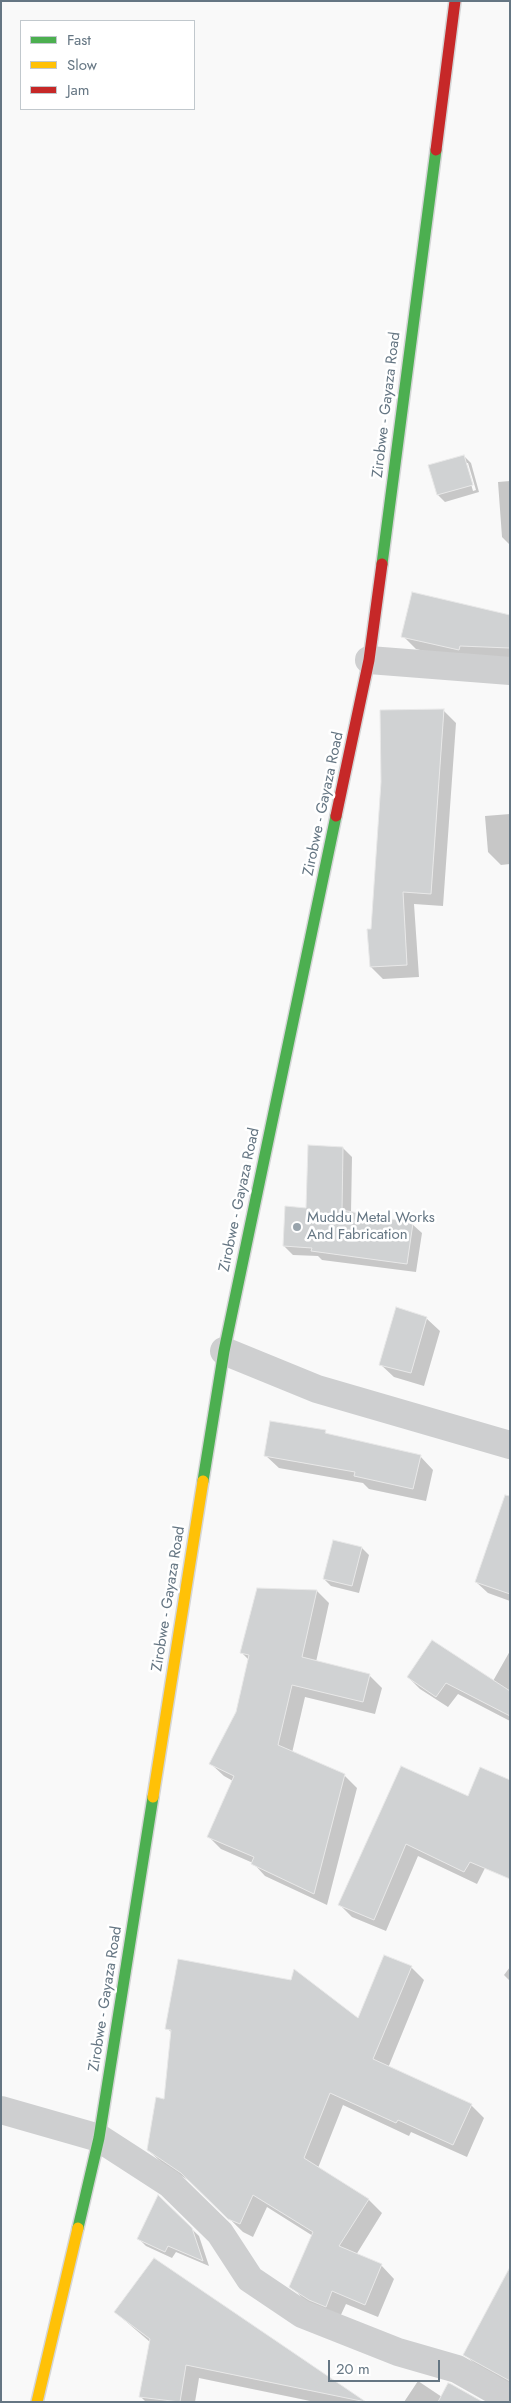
<!DOCTYPE html>
<style>
body{margin:0}
#map{position:relative;width:511px;height:2403px;overflow:hidden;background:#f9f9f9;font-family:Jost,sans-serif}
canvas{display:block}
.frame{position:absolute;inset:0;border:2px solid #657683;pointer-events:none}
.legend{position:absolute;left:20px;top:20px;width:175px;height:90px;box-sizing:border-box;background:#fff;border:1px solid #c1c8cd;margin:0;padding:6px 9px;list-style:none;font-size:15px;color:#657683}
.legend li{display:flex;align-items:center;gap:10px;height:25px}
.legend b{width:25px;border:1px solid #c1c8cd}
.scale{position:absolute;left:328px;top:2360px;width:112px;height:22px;box-sizing:border-box;border:2px solid #657683;border-top:0;padding-left:6px;font-size:15px;line-height:18px;white-space:nowrap;color:#657683;-webkit-text-stroke:4px #fff;paint-order:stroke}
</style>
<div id="map">
<canvas width="511" height="2403"></canvas>
<div class="frame"></div>
<ul class="legend">
<li><b style="height:6px;background:#4caf50"></b>Fast</li>
<li><b style="height:6px;background:#ffc107"></b>Slow</li>
<li><b style="height:6px;background:#c62828"></b>Jam</li>
</ul>
<div class="scale">20 m</div>
</div>
<script>
const ctx = document.querySelector('canvas').getContext('2d');
ctx.lineJoin = 'round';
function fillPath(path, color) {
  ctx.fillStyle = color;
  ctx.fill(path, 'evenodd');
}
function poly(rows) {
  const path = new Path2D();
  for (const r of rows) {
    path.moveTo(r[0], r[1]);
    for (let i = 2; i < r.length; i += 2) path.lineTo(r[i], r[i + 1]);
  }
  return path;
}
function stroke(path, color, width, dash) {
  ctx.strokeStyle = color;
  ctx.lineWidth = width;
  ctx.lineCap = dash ? 'butt' : 'round';
  ctx.setLineDash(dash || []);
  ctx.stroke(path);
}
function drawText(font, color, halo, rows, align = 'center') {
  ctx.font = font + ' Jost,sans-serif';
  ctx.lineWidth = 5;
  ctx.setLineDash([]);
  ctx.textBaseline = 'middle';
  ctx.strokeStyle = halo;
  ctx.fillStyle = color;
  for (const [text, x, y, turn = 0] of rows) {
    ctx.save();
    ctx.translate(x, y);
    ctx.rotate((+turn || 0) * Math.PI / 180);
    ctx.textAlign = isNaN(turn) ? turn : align;
    if (halo) ctx.strokeText(text, 0, 0);
    ctx.fillText(text, 0, 0);
    ctx.restore();
  }
}
const shadow = poly([
 [464,456,471,463,479,492,445,502,438,495,430,466],
 [465,463,468,463,476,490,473,491],
 [510,481,510,545,502,537,498,482],
 [510,615,510,660,472,663,416,649,403,636],
 [444,711,456,723,443,906,414,904,419,977,383,979,371,967,372,930],
 [510,814,510,864,501,865,488,852,485,816],
 [343,1148,352,1157,351,1213,412,1224,422,1233,416,1272,322,1260,318,1256,293,1255,284,1246],
 [426,1318,440,1331,424,1386,394,1377,380,1364],
 [325,1432,329,1435,420,1456,433,1470,426,1501,369,1489,363,1483,279,1468,265,1455],
 [510,1536,510,1601,488,1593,476,1582],
 [362,1548,369,1555,359,1593,331,1586,324,1579],
 [317,1591,329,1603,316,1662,369,1675,382,1688,375,1714,305,1697,292,1753,344,1775,357,1788,327,1905,265,1876,253,1863,221,1849,208,1836,233,1781,224,1776,211,1764,237,1712,249,1660,242,1653],
 [510,1651,510,1721,458,1694,448,1707,420,1689,408,1677,493,1681],
 [402,1767,467,1801,491,1856,477,1884,418,1856,386,1931,352,1917,340,1905],
 [411,1967,424,1980,388,2068,471,2105,484,2118,467,2157,411,2132,409,2136,343,2105,318,2168,369,2200,382,2213,356,2255,381,2265,394,2279,378,2317,346,2304,339,2319,304,2300,291,2286,313,2236,267,2207,253,2237,243,2232,194,2184,162,2163,148,2150,165,2100,172,2033,167,2028,359,2020],
 [510,1967,510,1981,504,1975],
 [159,2197,199,2236,209,2266,176,2252,172,2258,146,2246,139,2239],
 [155,2260,364,2402,315,2402,199,2378,195,2402,146,2402,141,2397,150,2342,115,2312],
 [510,2315,510,2386,477,2366,464,2354],
 [418,2381,442,2397,478,2402,404,2402]
]);
const building = poly([
 [464,455,473,485,437,495,428,465,464,455],
 [412,592,510,615,510,648,460,646,459,650,401,637,412,592],
 [444,709,431,894,403,892,407,965,370,967,367,929,371,929,381,782,380,710,444,709],
 [308,1145,343,1147,342,1210,413,1223,407,1264,311,1251,312,1248,283,1246,285,1206,306,1208,308,1145],
 [396,1307,427,1317,411,1373,379,1365,396,1307],
 [270,1421,326,1430,325,1433,421,1455,413,1489,354,1476,355,1472,264,1456,270,1421],
 [505,1495,510,1496,510,1594,475,1582,505,1495],
 [333,1540,362,1547,352,1586,323,1579,333,1540],
 [257,1588,317,1590,302,1657,370,1674,363,1702,292,1685,278,1745,345,1774,314,1894,251,1864,254,1857,207,1837,234,1776,209,1764,236,1712,249,1655,240,1653,257,1588],
 [432,1640,510,1691,510,1716,446,1683,436,1697,407,1677,432,1640],
 [401,1766,468,1796,480,1767,510,1780,510,1879,470,1862,464,1872,406,1844,374,1920,338,1905,401,1766],
 [384,1955,412,1966,373,2059,472,2104,453,2145,398,2120,396,2123,330,2093,304,2158,369,2199,339,2246,382,2264,365,2305,332,2291,326,2307,309,2300,289,2287,313,2232,253,2195,240,2224,228,2219,181,2173,147,2150,156,2097,164,2099,171,2030,165,2029,178,1959,291,1980,294,1969,358,2018,384,1955],
 [158,2195,192,2228,203,2261,168,2246,165,2252,137,2239,158,2195],
 [154,2258,366,2402,186,2365,180,2402,139,2397,150,2339,114,2312,154,2258],
 [510,2267,510,2381,463,2355,510,2267],
 [448,2383,451,2384,483,2402,438,2402,448,2383]
]);
const street = poly([
 [369,660,510,671],
 [224,1351,317,1389,510,1445],
 [1,2110,99,2138,170,2184,220,2233,250,2279,302,2314,398,2352,457,2369,510,2399]
]);
const fast = poly([
 [382,564,436,150],
 [203,1481,224,1351,336,816],
 [78,2228,99,2138,153,1797]
]);
const slow = poly([
 [153,1797,203,1481],
 [37,2402,78,2228]
]);
const jam = poly([
 [436,150,455,1],
 [336,816,369,660,382,564]
]);
const markers = [
 [297,1227,5,"#99a4ac"]
];
const streetNames = [
 ["Zirobwe - Gayaza Road",387,405,-83],
 ["Zirobwe - Gayaza Road",324,804,-78],
 ["Zirobwe - Gayaza Road",240,1200,-78],
 ["Zirobwe - Gayaza Road",169,1599,-81],
 ["Zirobwe - Gayaza Road",106,1999,-81]
];
const poiNames = [
 ["Muddu Metal Works",307,1218],
 ["And Fabrication",307,1235]
];
fillPath(shadow, '#0003');
fillPath(building, '#d0d2d3');
stroke(building, '#e8e8e8', 1);
stroke(fast, '#d5d6d7', 14);
stroke(slow, '#d5d6d7', 14);
stroke(jam, '#d5d6d7', 14);
stroke(street, '#cecfd0', 28);
stroke(fast, '#4caf50', 11);
stroke(slow, '#ffc107', 11);
stroke(jam, '#c62828', 11);
for (const [x, y, r, color] of markers) {
  const dot = new Path2D();
  dot.arc(x, y, r, 0, 2 * Math.PI);
  ctx.fillStyle = color;
  ctx.fill(dot);
  stroke(dot, '#fff', 2);
}
drawText('15px', '#657683', '#fff', streetNames);
drawText('15px', '#657683', '#fff', poiNames, 'left');
</script>
